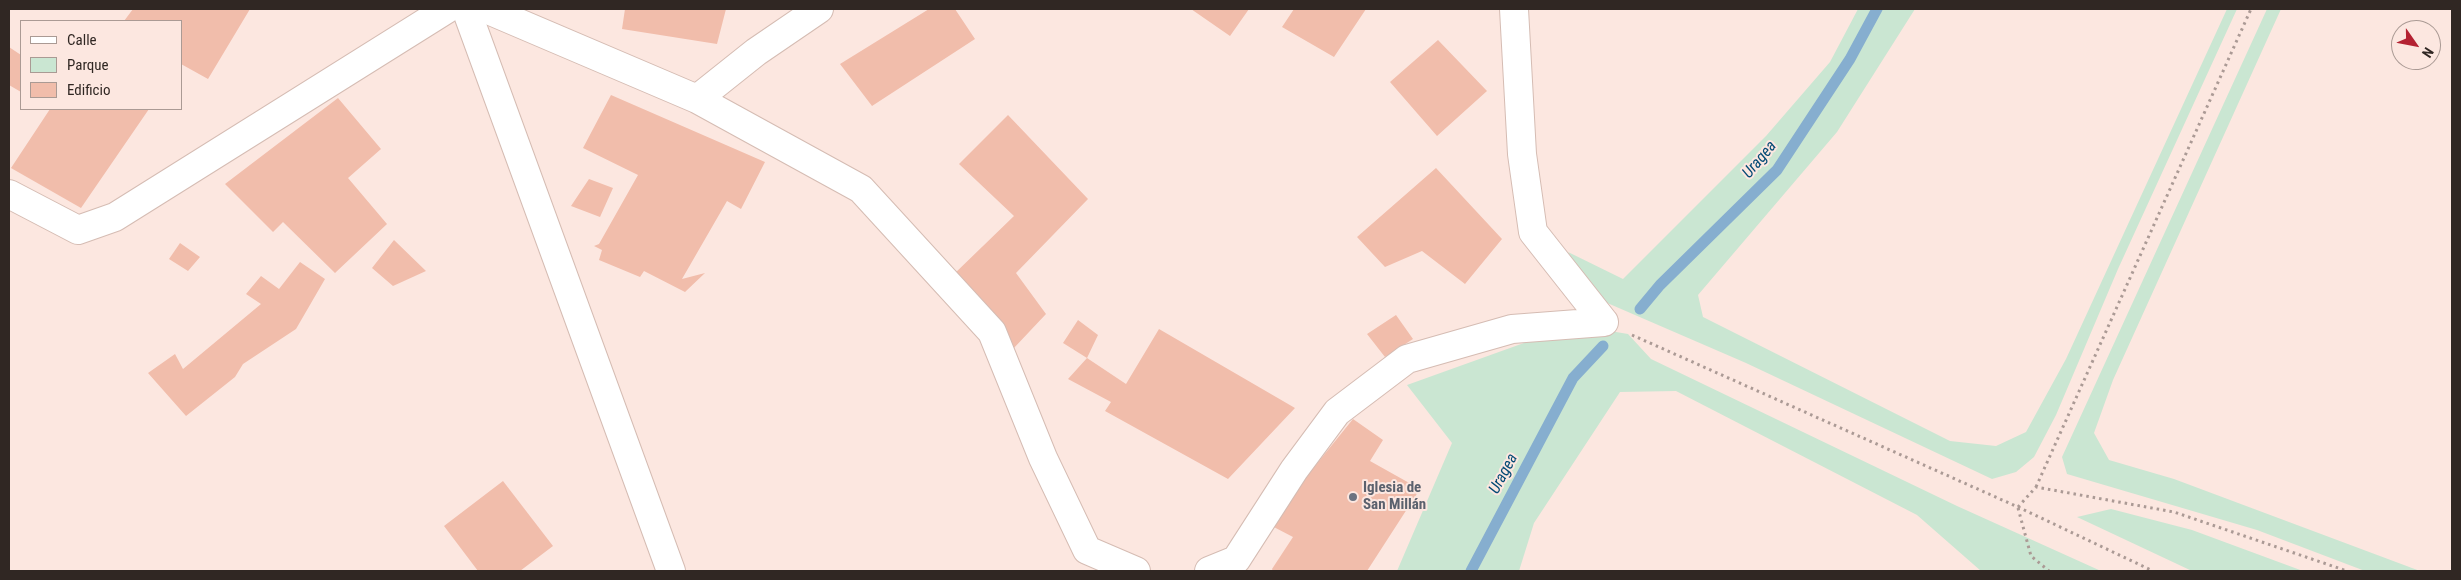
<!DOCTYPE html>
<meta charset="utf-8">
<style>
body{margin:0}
#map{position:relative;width:2461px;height:580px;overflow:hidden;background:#fce7e0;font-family:"Roboto Condensed",sans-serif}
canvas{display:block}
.frame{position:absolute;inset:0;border:10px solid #302723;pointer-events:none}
.legend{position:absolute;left:20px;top:20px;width:162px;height:90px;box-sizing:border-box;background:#fce7e0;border:1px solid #aa9a94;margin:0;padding:6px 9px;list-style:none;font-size:15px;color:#302723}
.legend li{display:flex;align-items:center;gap:10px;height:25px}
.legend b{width:25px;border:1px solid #aa9a94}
.north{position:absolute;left:2391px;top:20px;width:50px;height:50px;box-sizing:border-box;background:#fce7e0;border:1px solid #aa9a94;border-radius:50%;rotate:123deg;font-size:14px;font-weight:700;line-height:20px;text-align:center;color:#302723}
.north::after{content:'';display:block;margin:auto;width:18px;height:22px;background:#b42232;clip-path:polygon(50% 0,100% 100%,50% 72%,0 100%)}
</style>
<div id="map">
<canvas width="2461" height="580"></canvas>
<div class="frame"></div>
<ul class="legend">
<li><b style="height:6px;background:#fff"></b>Calle</li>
<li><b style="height:14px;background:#cae6d2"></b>Parque</li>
<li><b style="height:14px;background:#f1bdab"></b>Edificio</li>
</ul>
<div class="north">N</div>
</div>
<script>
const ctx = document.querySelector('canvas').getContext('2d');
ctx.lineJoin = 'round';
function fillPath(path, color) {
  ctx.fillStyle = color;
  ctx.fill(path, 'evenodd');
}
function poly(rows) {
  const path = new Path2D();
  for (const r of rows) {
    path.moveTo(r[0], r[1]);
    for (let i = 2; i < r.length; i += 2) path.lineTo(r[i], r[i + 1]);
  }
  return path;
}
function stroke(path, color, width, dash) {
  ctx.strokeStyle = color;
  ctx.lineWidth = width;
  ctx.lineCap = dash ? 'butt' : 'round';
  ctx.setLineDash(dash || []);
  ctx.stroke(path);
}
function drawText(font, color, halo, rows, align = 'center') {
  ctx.font = font + ' "Roboto Condensed",sans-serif';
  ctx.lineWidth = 4;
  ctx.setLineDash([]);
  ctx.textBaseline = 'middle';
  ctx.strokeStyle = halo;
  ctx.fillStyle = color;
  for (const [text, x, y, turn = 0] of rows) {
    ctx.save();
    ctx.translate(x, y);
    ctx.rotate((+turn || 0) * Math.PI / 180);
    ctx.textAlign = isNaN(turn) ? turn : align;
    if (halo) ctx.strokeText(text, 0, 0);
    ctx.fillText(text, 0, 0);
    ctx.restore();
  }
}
const green = poly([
 [1858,9,1915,9,1837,132,1698,295,1703,317,1950,441,1996,446,2026,432,2066,359,2227,9,2237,9,2118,269,2056,415,2034,457,2016,472,1992,479,1746,363,1598,299,1568,252,1623,279,1766,136,1830,62],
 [2267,9,2281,9,2113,380,2094,433,2109,460,2174,479,2420,571,2365,571,2257,530,2067,474,2062,457],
 [1574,325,1628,334,1651,359,1957,506,2101,571,1981,571,1917,515,1676,391,1620,392,1534,523,1519,571,1397,571,1452,443,1407,385],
 [2111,509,2192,530,2303,571,2192,571,2077,517]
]);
const stream = poly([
 [1640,309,1660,285,1777,170,1850,59,1877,9],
 [1471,571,1573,378,1603,346]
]);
const building = poly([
 [133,9,250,9,208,79,181,64,181,21,124,21],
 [625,9,726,9,717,44,622,29],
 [929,9,955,9,975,39,872,106,840,64],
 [1191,9,1249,9,1230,36],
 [1294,9,1366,9,1334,57,1282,27],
 [1438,40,1487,91,1437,136,1390,82],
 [9,47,21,55,21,92,9,85],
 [611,95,765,162,741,209,727,201,682,279,705,273,685,292,644,271,640,277,599,260,602,250,594,246,599,244,638,175,583,148],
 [338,98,381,149,348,178,387,224,335,273,283,222,273,232,225,184],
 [50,109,149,109,81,208,11,168],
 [1008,115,1088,199,1016,273,1046,314,1013,349,952,276,1014,216,959,164],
 [1436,168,1502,239,1465,284,1422,251,1385,267,1357,237],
 [589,179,613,188,600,217,571,206],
 [394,240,426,271,393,286,372,268],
 [180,243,200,257,188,271,169,259],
 [300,262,325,279,296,329,243,364,235,377,186,416,148,373,175,354,183,369,261,304,246,294,261,276,279,289],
 [1396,315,1413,339,1385,357,1367,334],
 [1078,320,1098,335,1087,358,1063,343],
 [1159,329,1295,408,1228,479,1105,411,1111,402,1068,379,1087,358,1126,384],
 [1353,419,1383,440,1370,461,1420,489,1367,571,1273,571,1272,569,1293,537,1268,524],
 [503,481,553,546,520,571,478,571,444,526]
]);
const path = poly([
 [1632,335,2018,507,2153,571],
 [2036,487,2251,9],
 [2018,507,2036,487,2174,512,2347,571],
 [2018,508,2031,556,2049,571]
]);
const street = poly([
 [486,9,697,99,861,189,992,332,1043,458,1087,550,1136,571],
 [1514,9,1522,154,1533,232,1604,322],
 [697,99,756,52,819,9],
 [9,194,78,230,115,217,447,9],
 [1209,571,1236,560,1294,470,1337,412,1407,359,1512,329,1604,322]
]);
const secondary = poly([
 [466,9,671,571]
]);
const markers = [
 [1353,497,5,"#6b7280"]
];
const worshipNames = [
 ["Iglesia de",1363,488],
 ["San Millán",1363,505]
];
const waterNames = [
 ["Uragea",1760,160,-50],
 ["Uragea",1504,474,-62]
];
fillPath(green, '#cae6d2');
stroke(stream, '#86aecf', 11);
fillPath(building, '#f1bdab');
stroke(street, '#d5bcb3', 30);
stroke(secondary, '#d5bcb3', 30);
stroke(path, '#ab9a95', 3, [2.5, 4]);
stroke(street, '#fff', 28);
stroke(secondary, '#fff', 28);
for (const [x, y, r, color] of markers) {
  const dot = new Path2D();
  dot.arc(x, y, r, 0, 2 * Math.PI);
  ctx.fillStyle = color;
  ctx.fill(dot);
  stroke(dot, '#fce7e0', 2);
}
drawText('bold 15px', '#5b616d', '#fce7e0', worshipNames, 'left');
drawText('italic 16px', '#044a75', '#fce7e0', waterNames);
</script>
